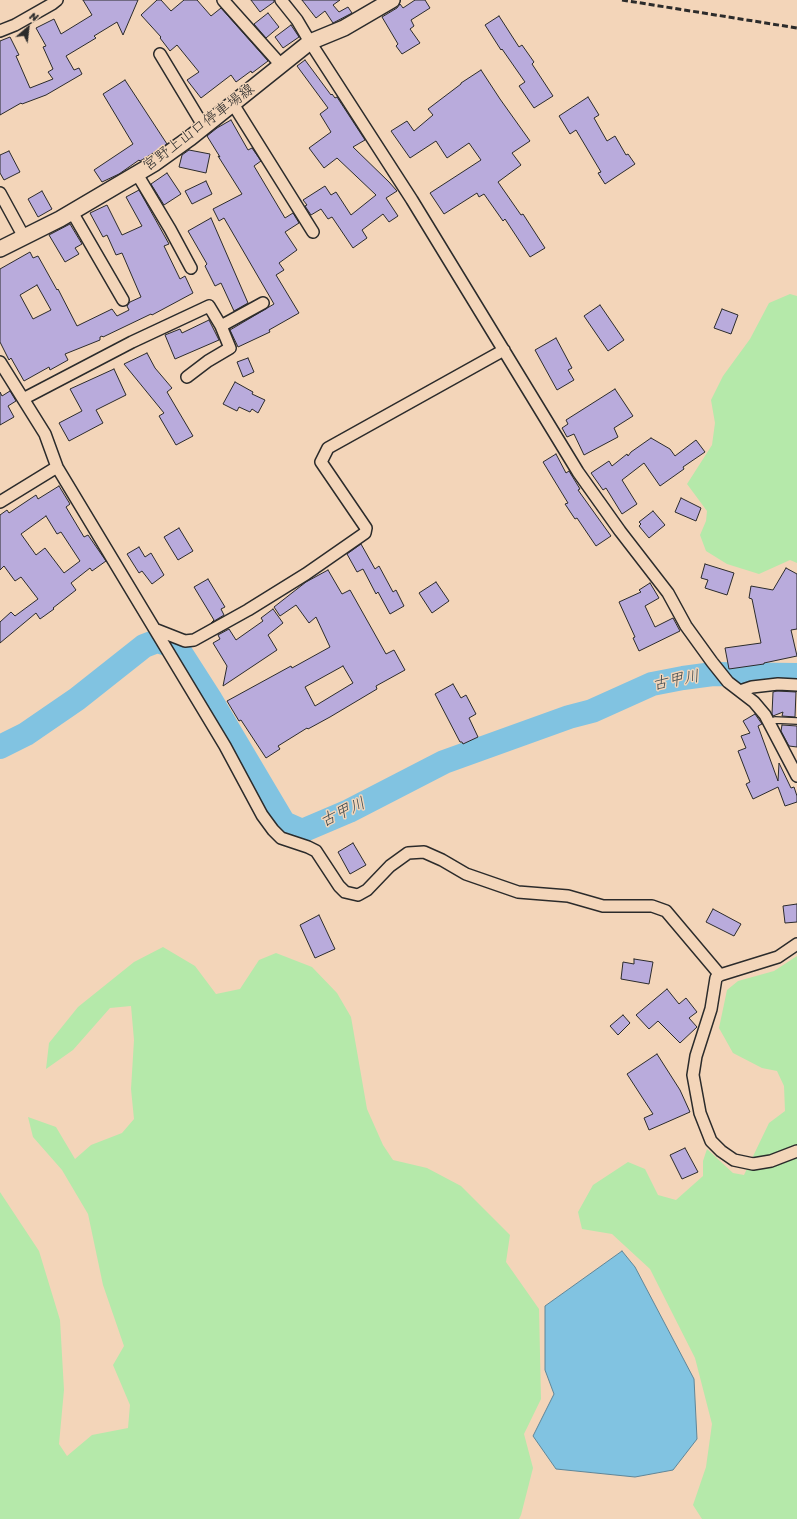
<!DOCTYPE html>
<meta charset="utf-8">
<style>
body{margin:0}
#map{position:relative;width:797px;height:1519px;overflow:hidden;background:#f3d5b9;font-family:Sriracha,sans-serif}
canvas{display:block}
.north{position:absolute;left:8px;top:8px;width:40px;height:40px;-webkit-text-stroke:3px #f3d5b9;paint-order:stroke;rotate:28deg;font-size:11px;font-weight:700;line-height:16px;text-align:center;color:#2b2b2b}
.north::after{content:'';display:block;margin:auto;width:14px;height:18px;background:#2b2b2b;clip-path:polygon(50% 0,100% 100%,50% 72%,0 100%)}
</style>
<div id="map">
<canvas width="797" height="1519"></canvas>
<div class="north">N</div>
</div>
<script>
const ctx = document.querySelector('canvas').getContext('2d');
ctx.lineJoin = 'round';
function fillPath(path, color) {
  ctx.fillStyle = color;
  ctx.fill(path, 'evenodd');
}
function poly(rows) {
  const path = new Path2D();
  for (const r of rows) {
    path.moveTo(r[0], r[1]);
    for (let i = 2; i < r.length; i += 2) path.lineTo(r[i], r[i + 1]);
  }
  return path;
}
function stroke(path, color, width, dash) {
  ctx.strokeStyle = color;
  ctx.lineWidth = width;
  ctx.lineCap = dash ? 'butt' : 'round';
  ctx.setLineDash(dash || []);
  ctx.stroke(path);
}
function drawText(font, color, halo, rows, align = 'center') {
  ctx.font = font + ' Sriracha,"Klee One",sans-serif';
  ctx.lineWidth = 3;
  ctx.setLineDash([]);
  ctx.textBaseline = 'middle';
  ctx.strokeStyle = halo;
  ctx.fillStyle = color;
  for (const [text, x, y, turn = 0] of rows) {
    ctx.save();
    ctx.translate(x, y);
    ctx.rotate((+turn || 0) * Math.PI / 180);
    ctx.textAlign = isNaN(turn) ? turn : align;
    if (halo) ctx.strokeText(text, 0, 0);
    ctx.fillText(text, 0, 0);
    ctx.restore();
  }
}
const green = poly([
 [790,294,797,296,797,563,790,560,759,574,727,564,706,551,700,535,706,521,707,511,687,484,712,445,715,423,711,400,723,376,750,339,769,303],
 [163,947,195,966,216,994,240,989,259,960,276,953,312,967,337,993,351,1017,367,1109,383,1145,393,1160,427,1168,461,1186,510,1235,506,1262,539,1309,541,1399,524,1434,533,1468,521,1515,519,1519,0,1519,0,1192,39,1251,60,1320,64,1390,59,1444,67,1456,92,1435,128,1428,130,1405,113,1365,124,1346,103,1285,88,1214,62,1170,33,1137,28,1117,56,1127,75,1159,91,1145,122,1133,134,1119,131,1089,134,1040,131,1006,110,1008,73,1050,46,1069,49,1043,78,1007,134,962],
 [797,956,797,1519,702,1519,693,1505,706,1467,712,1424,695,1358,650,1269,612,1234,582,1229,578,1212,593,1185,628,1162,645,1169,658,1195,676,1200,703,1176,703,1161,707,1149,733,1173,744,1175,769,1123,785,1111,784,1086,777,1071,762,1068,733,1053,719,1028,727,990,738,981,774,971]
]);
const water = poly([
 [622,1251,635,1267,694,1379,697,1439,673,1470,635,1477,556,1469,533,1436,554,1394,545,1370,545,1306,622,1251]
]);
const river = poly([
 [0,747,26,734,77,699,144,646,157,641,177,647,211,700,284,823,302,831,349,811,444,762,569,717,592,711,652,684,683,678,713,674,797,675]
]);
const building = poly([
 [83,0,138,0,123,35,117,22,94,36,96,38,66,56,74,70,79,68,82,74,46,95,22,104,21,103,0,115,0,41,10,37,19,55,16,56,30,88,53,79,48,72,53,69,43,47,46,46,36,28,54,19,61,34,92,15,83,0],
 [157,0,161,0,171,11,184,0,197,0,211,16,221,8,268,61,252,73,251,71,236,82,231,75,201,98,187,80,199,72,177,45,170,51,160,38,161,37,141,15,157,0],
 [251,0,274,0,274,2,260,12,251,0],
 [302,0,340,0,333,5,339,12,348,7,352,13,333,23,325,11,316,18,302,0],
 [415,0,425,0,430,8,411,20,414,26,410,29,420,43,402,54,396,46,398,44,382,17,397,8,400,4,403,8,415,0],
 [268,13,279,27,266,38,254,24,268,13],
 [499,16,519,47,522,45,534,62,532,64,553,96,534,108,519,86,525,82,502,49,501,50,485,25,499,16],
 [291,25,299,37,283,48,275,37,291,25],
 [305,60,331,95,332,94,335,98,337,97,365,140,353,147,389,182,397,191,386,198,398,216,389,222,383,214,362,230,367,238,353,248,332,217,328,219,321,209,311,215,305,206,307,205,303,200,325,186,331,195,336,192,351,215,376,195,337,158,324,168,309,148,331,132,320,114,328,108,297,66,305,60],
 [481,70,500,99,530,141,512,153,521,165,498,182,521,215,523,214,545,248,530,257,505,219,503,221,484,194,479,197,477,193,444,214,430,193,481,160,469,143,447,158,436,141,410,158,391,131,407,121,414,131,433,115,428,109,461,84,461,83,481,70],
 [125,80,167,144,150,155,140,161,139,160,119,174,102,182,94,170,133,144,103,94,125,80],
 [588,97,599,115,594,118,607,141,615,136,626,155,628,154,635,164,605,184,598,173,601,172,576,130,570,134,559,116,588,97],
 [231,120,248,150,252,148,261,161,254,166,285,218,293,213,299,223,285,232,297,250,279,263,284,270,276,275,299,313,269,330,270,332,238,347,230,330,274,304,224,218,219,221,213,209,242,194,218,156,220,157,207,136,217,128,231,120],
 [189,150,210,154,206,173,179,167,182,155,189,150],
 [9,151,20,172,4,180,0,173,0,155,9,151],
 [167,173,181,194,164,205,151,184,167,173],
 [206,181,212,194,192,204,185,191,206,181],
 [139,190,169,244,164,246,180,279,185,276,193,293,152,315,151,314,103,337,102,336,100,337,100,340,65,354,68,360,50,370,49,367,24,381,11,358,9,360,0,342,0,269,30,252,33,258,38,256,57,290,58,289,77,326,112,309,117,316,129,310,127,306,130,302,141,297,122,253,116,255,107,235,103,237,90,213,107,205,122,235,142,226,126,197,139,190],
 [37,285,51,310,33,319,20,295,37,285],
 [42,191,52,209,38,217,28,199,42,191],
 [211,218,248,303,234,311,221,283,215,286,205,266,207,264,188,231,211,218],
 [70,224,82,244,75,248,79,254,65,262,49,235,70,224],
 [600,305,624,340,608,351,584,316,600,305],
 [722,309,738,315,731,334,714,328,722,309],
 [209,320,219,340,175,359,165,335,180,329,182,333,209,320],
 [556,338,572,368,568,370,574,380,557,390,535,350,556,338],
 [147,353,155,368,172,388,167,392,193,436,176,445,159,416,164,413,124,364,147,353],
 [248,358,254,372,243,377,237,362,248,358],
 [114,369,126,395,96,410,103,423,69,441,59,423,82,411,70,389,114,369],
 [235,382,253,392,252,394,265,400,258,413,252,409,250,412,239,407,237,411,223,404,235,382],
 [615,389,633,416,614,428,618,437,584,455,574,434,567,437,562,428,568,424,566,420,615,389],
 [10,391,16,401,8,406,14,417,0,425,0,392,2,396,10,391],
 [651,438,670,449,675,456,696,440,705,452,683,467,684,469,660,486,644,463,622,480,637,504,622,514,606,488,603,490,591,473,609,461,612,466,627,454,628,456,631,452,651,438],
 [556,454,566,473,569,471,580,489,578,490,611,536,596,546,577,518,575,519,565,504,568,503,543,462,556,454],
 [59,486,70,504,66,507,84,537,88,535,106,561,92,571,90,568,71,583,76,590,53,608,54,609,40,619,36,613,0,643,0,622,11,612,15,616,38,599,21,577,15,581,4,566,0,570,0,515,7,510,9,513,36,495,38,499,59,486],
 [46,516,57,534,61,532,80,561,64,573,45,548,36,555,21,534,46,516],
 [681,498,701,508,696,521,675,512,681,498],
 [653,511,665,525,649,538,639,526,641,524,639,522,653,511],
 [179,528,193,551,178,560,164,537,179,528],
 [361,544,375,569,379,566,393,592,396,590,404,606,390,614,378,592,376,594,363,569,357,572,347,554,361,544],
 [139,547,145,557,151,553,164,575,152,584,142,571,139,573,127,554,139,547],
 [705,564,734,573,727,595,705,588,708,580,701,578,705,564],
 [786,568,797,574,797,629,791,630,797,656,764,663,764,664,729,669,725,648,761,643,752,599,749,598,751,586,773,590,786,568],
 [328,570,342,594,350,590,386,654,394,650,405,670,376,686,377,689,330,717,308,729,307,728,278,746,280,749,266,758,241,720,239,721,227,701,291,666,292,668,330,647,316,617,309,623,296,605,280,616,274,607,306,582,328,570],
 [343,666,353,683,315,706,305,687,343,666],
 [208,579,225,607,221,609,224,615,211,623,214,620,194,587,208,579],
 [436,582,449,601,432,613,419,593,436,582],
 [650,583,659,598,645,606,655,627,673,618,680,631,639,651,633,638,635,637,619,602,641,592,639,590,650,583],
 [273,609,283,623,268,635,277,650,223,686,227,666,213,643,220,639,218,635,229,629,236,640,263,621,261,618,273,609],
 [453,684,461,698,466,695,476,714,469,718,478,737,463,744,462,742,460,742,435,694,453,684],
 [777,691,796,692,795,717,782,716,783,712,773,716,772,714,773,692,777,691],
 [755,714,762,724,758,726,778,781,779,763,791,788,794,787,797,796,797,802,785,806,778,787,753,799,746,784,750,782,738,751,746,748,741,736,750,733,743,721,755,714],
 [782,725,797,726,797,747,789,746,781,731,782,725],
 [353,843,366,865,350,874,338,852,353,843],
 [797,904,797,922,785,923,783,906,797,904],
 [713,909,741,924,734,936,706,922,713,909],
 [319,915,335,949,315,958,300,925,319,915],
 [634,959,653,962,649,984,621,979,623,962,634,964,634,959],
 [667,989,679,1004,686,998,697,1012,689,1018,697,1027,680,1043,658,1021,649,1029,636,1015,667,989],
 [623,1015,630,1023,618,1035,610,1026,623,1015],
 [657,1054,680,1090,690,1112,649,1130,644,1118,653,1114,627,1074,657,1054],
 [685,1148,698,1172,682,1179,670,1155,685,1148]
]);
const service = poly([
 [769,723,775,720,797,721]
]);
const minor = poly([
 [223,0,281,65],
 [281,0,297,20,310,42,412,200,578,472,620,531,668,593,686,626,712,662,728,682,754,702,765,715,797,776],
 [0,31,15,25,52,4,57,0],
 [160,54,204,127],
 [233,104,313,232],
 [137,174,170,229,191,268],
 [0,193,24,237],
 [72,212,123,300],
 [221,326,263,303],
 [0,362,45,434,57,467,225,746,262,815,273,830,281,838,308,847,316,851,339,886,345,892,358,895,367,890,390,866,408,853,424,852,442,860,466,874,518,892,568,896,603,906,652,906,666,911,720,975],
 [23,399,132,342,209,306,221,326,230,348,208,361,187,377],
 [0,502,57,467],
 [157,630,185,641,194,640,248,610,306,574,365,533,366,528,321,462,328,448,504,350],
 [740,691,752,687,778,684,797,685],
 [797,944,778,957,720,975,716,978,711,1009,696,1056,693,1075,700,1113,711,1141,721,1151,734,1160,753,1164,771,1161,797,1151]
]);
const secondary = poly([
 [0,249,60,219,155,163,190,138,310,42,344,28,392,0]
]);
const rail = poly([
 [622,0,797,28]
]);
const streetNames = [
 ["宮野上山口停車場線",199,128,-37]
];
const waterNames = [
 ["古甲川",676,681,-11],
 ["古甲川",343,813,-25]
];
fillPath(green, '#b5e9aa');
fillPath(water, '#81c3e1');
stroke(water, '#5f8698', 1);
stroke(river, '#81c3e1', 24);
fillPath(building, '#b9abdc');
stroke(building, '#2b2b2b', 1);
stroke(service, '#2b2b2b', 8);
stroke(minor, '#2b2b2b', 14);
stroke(secondary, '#2b2b2b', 18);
stroke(service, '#f3d5b9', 5.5);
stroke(minor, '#f3d5b9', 11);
stroke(secondary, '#f3d5b9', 15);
stroke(rail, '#2b2b2b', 3, [6, 3]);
drawText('15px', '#2b2b2b', '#f3d5b9', streetNames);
drawText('italic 16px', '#3c494f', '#f3d5b9', waterNames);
</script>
